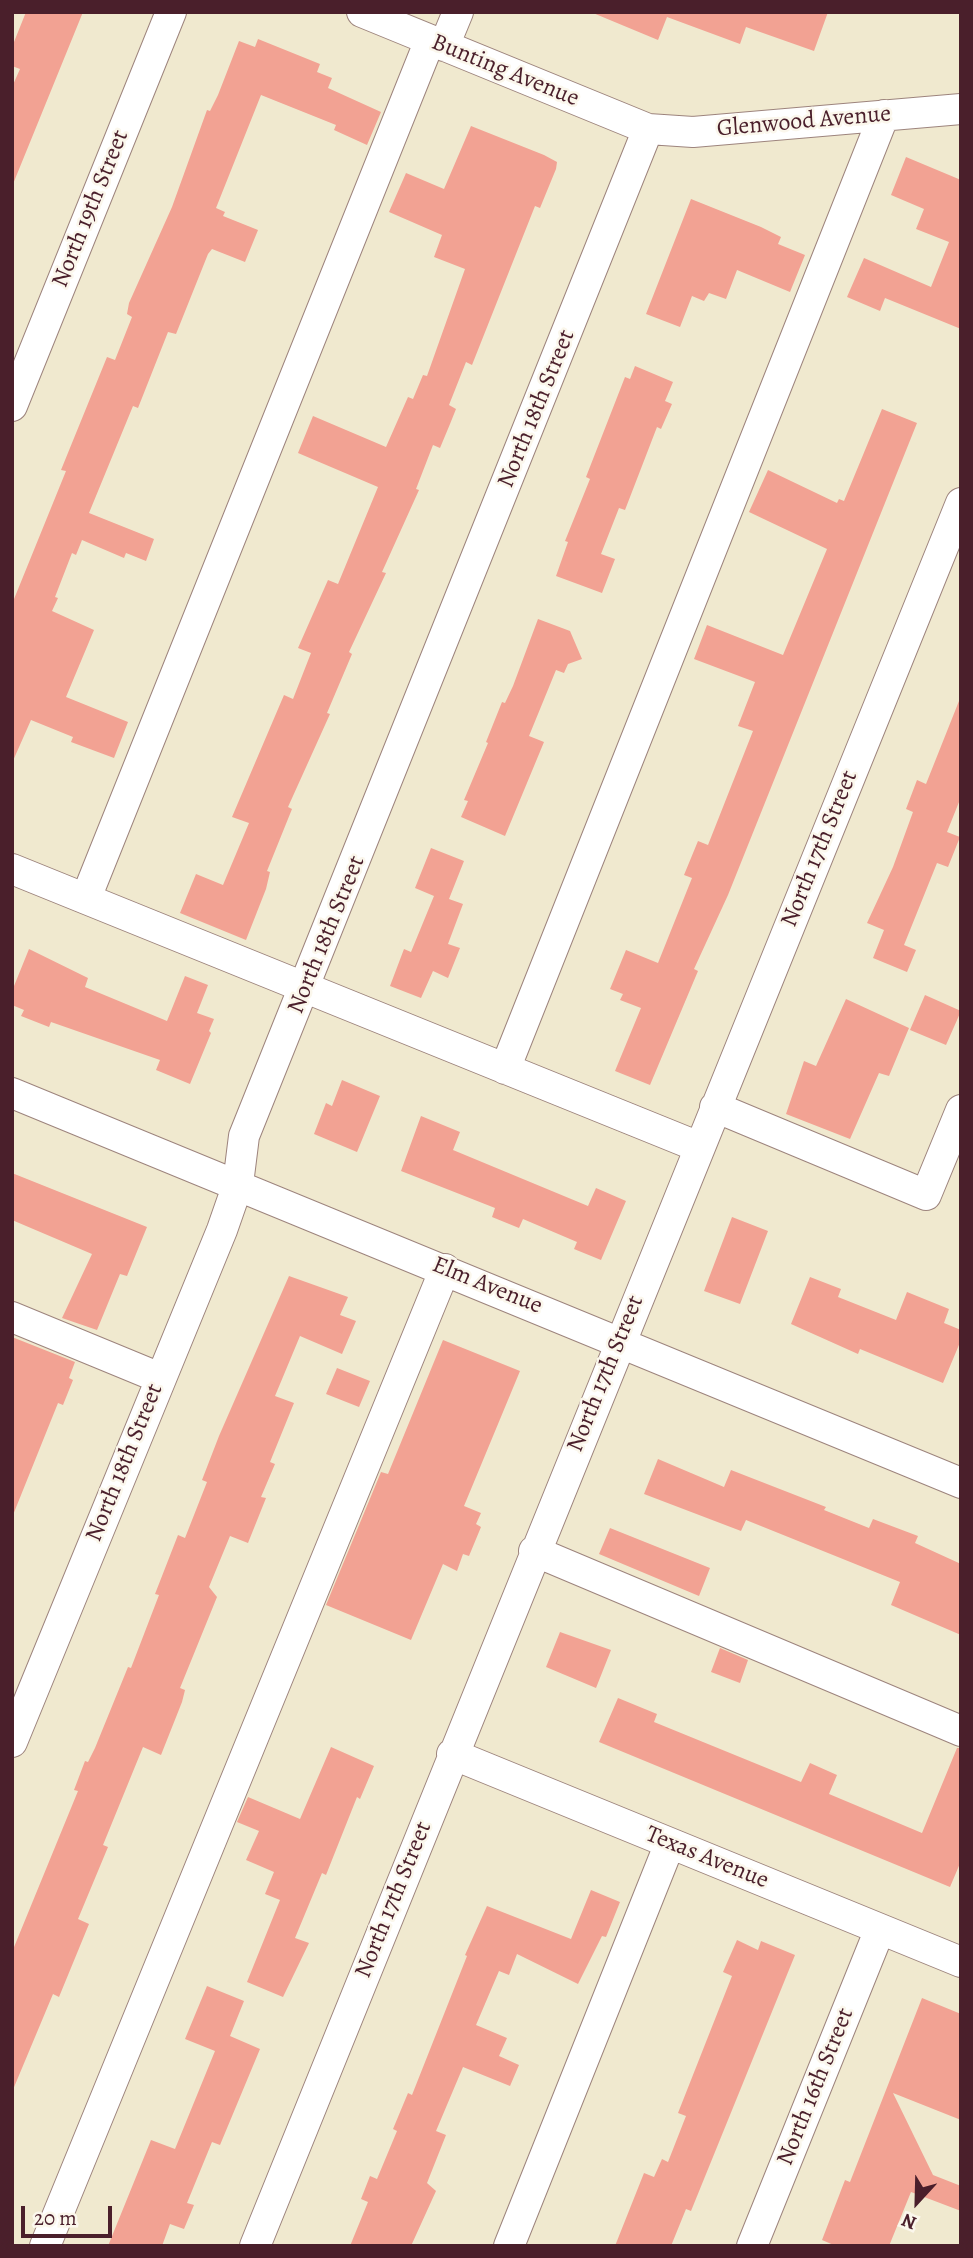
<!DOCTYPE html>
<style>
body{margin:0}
#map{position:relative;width:973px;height:2258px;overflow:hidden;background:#f0e9cf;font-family:Alegreya,serif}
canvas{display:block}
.frame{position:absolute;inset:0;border:14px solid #4a1f2b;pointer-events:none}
.north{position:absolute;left:882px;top:2167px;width:70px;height:70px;-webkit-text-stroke:5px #fbf7ec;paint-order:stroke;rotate:202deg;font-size:19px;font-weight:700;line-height:28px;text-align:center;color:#4a1f2b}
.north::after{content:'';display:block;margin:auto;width:24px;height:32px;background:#4a1f2b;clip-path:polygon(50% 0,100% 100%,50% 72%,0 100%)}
.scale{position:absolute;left:21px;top:2206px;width:91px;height:32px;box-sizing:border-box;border:4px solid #4a1f2b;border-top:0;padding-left:9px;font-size:21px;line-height:24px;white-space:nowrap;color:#4a1f2b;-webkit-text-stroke:5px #fbf7ec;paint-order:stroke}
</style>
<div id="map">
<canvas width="973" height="2258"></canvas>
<div class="frame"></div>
<div class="north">N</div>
<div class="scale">20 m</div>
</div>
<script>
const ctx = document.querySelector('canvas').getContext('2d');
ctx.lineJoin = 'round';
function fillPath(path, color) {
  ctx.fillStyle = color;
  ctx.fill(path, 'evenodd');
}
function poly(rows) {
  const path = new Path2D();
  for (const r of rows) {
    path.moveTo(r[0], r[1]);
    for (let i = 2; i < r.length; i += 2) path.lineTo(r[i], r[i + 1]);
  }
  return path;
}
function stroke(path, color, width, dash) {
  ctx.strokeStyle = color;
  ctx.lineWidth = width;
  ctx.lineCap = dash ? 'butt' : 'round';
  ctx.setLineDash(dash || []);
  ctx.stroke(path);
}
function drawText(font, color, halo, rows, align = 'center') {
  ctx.font = font + ' Alegreya,serif';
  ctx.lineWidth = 5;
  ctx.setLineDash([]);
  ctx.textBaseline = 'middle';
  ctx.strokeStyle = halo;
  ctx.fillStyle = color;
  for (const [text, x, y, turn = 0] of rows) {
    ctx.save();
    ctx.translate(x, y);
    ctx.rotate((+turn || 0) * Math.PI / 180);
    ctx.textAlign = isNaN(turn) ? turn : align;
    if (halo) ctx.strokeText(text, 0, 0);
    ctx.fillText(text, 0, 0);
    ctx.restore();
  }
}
const building = poly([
 [26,12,83,12,13,184,12,87,20,69,12,66,12,47],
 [828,12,814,51,746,27,740,44,667,17,658,40,593,13],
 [258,39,320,64,317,72,332,78,328,88,381,112,367,145,334,130,336,125,261,95,216,208,225,212,223,216,258,230,245,262,212,249,208,254,176,334,168,332,138,408,133,406,89,513,154,539,146,561,126,553,124,558,82,540,76,555,72,553,55,597,58,598,52,611,94,630,66,697,128,722,114,758,71,742,73,737,31,720,12,763,12,604,66,471,61,470,107,357,115,360,132,317,127,314,129,303,172,207,207,110,210,111,218,95,239,41,255,47],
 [471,126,544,155,557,162,556,169,540,208,535,206,472,365,466,362,449,405,456,409,450,424,440,448,433,445,416,489,419,490,382,572,386,573,349,652,352,654,327,713,330,714,288,807,292,809,267,871,270,872,266,889,246,940,180,913,196,874,223,885,249,823,232,817,284,695,293,699,311,653,298,648,328,580,338,584,378,487,298,453,313,416,386,447,408,397,413,399,423,375,427,376,465,269,434,257,442,235,389,212,406,173,444,189],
 [906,157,961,180,961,329,885,298,880,311,847,297,864,258,931,287,949,242,916,229,924,209,891,195],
 [691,199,761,227,781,237,778,244,805,255,790,292,737,270,726,299,709,293,704,301,692,296,680,327,646,314],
 [635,366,673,382,665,401,672,404,661,429,657,427,625,510,619,508,601,554,615,559,602,593,556,576,568,542,565,541,590,479,586,477,625,377,630,379],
 [882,409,917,423,728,895,694,969,698,971,650,1085,615,1071,641,1008,620,1000,623,994,610,989,626,950,658,963,692,878,684,875,698,841,708,845,753,731,738,726,755,682,694,659,707,625,783,655,827,549,749,512,768,470,837,503,839,499,844,501],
 [538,619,570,631,582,659,568,664,564,673,556,670,529,736,544,742,505,836,461,817,468,801,464,800,488,743,486,742,502,702,505,703,513,686],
 [959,701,961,797,947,832,960,837,948,867,937,863,904,945,916,950,907,972,873,958,884,930,867,923,893,867,913,812,906,809,917,780,926,784],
 [431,848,464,861,449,899,463,904,448,944,460,948,448,978,433,971,421,998,390,986,404,949,411,952,434,896,415,888],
 [29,949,88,978,85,987,167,1021,185,976,208,985,197,1013,214,1019,209,1031,211,1033,190,1084,156,1070,160,1060,51,1022,49,1027,21,1016,24,1010,12,1005,12,991],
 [925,995,961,1011,946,1045,910,1030],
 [846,999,909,1028,889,1076,879,1073,850,1139,786,1114,804,1061,816,1066],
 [342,1080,380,1096,357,1152,314,1134,326,1103,332,1106],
 [421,1116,460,1132,453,1150,588,1206,596,1188,626,1201,601,1260,574,1249,577,1242,523,1219,519,1228,492,1217,495,1208,401,1171],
 [12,1173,147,1227,127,1276,120,1274,97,1330,62,1318,92,1254,12,1220],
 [732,1217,768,1231,740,1304,704,1291],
 [289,1276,348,1297,340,1315,356,1321,342,1354,300,1336,275,1396,294,1403,270,1462,275,1464,261,1497,266,1498,248,1543,230,1536,209,1587,217,1597,180,1688,185,1690,182,1702,161,1755,143,1747,103,1845,108,1847,78,1919,89,1924,59,1997,53,1994,12,2092,12,1952,78,1791,74,1790,85,1761,88,1762,95,1748,128,1667,131,1668,159,1595,155,1594,178,1535,185,1538,207,1482,202,1480,219,1436],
 [810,1277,841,1289,838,1297,896,1320,907,1292,949,1309,944,1323,961,1330,961,1340,943,1383,860,1349,858,1354,791,1324],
 [12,1337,75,1362,69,1378,73,1380,63,1405,58,1403,13,1515],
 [443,1340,520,1371,464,1506,481,1513,476,1524,481,1527,469,1556,463,1554,457,1571,443,1564,411,1640,326,1605,381,1472,388,1474],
 [337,1368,370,1381,359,1407,326,1394],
 [658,1459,724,1487,731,1470,826,1507,824,1510,869,1528,873,1519,918,1536,915,1543,961,1564,961,1635,891,1605,900,1582,746,1520,741,1531,644,1494],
 [610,1528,710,1568,699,1596,599,1554],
 [560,1632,611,1650,596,1688,546,1667],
 [720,1648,748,1660,740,1683,711,1672],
 [618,1698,657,1714,654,1722,801,1782,810,1763,837,1775,829,1794,922,1833,957,1748,961,1748,961,1861,950,1887,599,1742],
 [331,1747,374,1766,360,1799,357,1797,326,1875,322,1873,295,1938,309,1943,283,1997,247,1982,280,1900,265,1894,274,1872,246,1860,259,1831,237,1822,248,1797,300,1819],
 [591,1890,620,1902,606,1937,602,1936,578,1984,517,1954,509,1975,499,1971,476,2025,507,2038,499,2056,519,2065,510,2086,463,2067,436,2131,446,2135,427,2183,436,2191,411,2246,350,2246,368,2202,361,2199,370,2176,377,2179,397,2131,393,2129,408,2093,412,2095,467,1956,465,1955,487,1906,571,1939],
 [737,1940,758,1950,761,1941,795,1955,691,2211,686,2209,671,2246,615,2246,644,2173,654,2177,662,2159,668,2162,686,2116,678,2113,732,1976,723,1972],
 [207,1986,244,2001,230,2036,260,2049,220,2145,212,2142,187,2203,194,2205,184,2229,170,2224,162,2246,108,2246,151,2140,175,2149,215,2051,185,2039],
 [922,1998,961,2014,961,2120,893,2093,933,2175,961,2186,961,2211,911,2192,889,2246,836,2246,822,2240,845,2180,850,2182]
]);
const minor = poly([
 [362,12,648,129,693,132,961,109],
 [444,46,458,12],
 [12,406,171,12],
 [12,869,699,1147],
 [86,898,430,40],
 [505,1069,884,115],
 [12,1093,961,1483],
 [715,1107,926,1195,961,1110],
 [12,1317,160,1378],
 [534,1551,961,1731],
 [12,1742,222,1230,238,1184,244,1136,648,129],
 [452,1754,961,1962],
 [45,2246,445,1269],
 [255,2246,961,503],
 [509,2246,670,1843],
 [752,2246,880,1929]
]);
const streetNames = [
 ["Bunting Avenue",505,71,22],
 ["Glenwood Avenue",804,122,-5],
 ["North 19th Street",91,209,-68],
 ["North 18th Street",537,409,-68],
 ["North 17th Street",820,849,-68],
 ["North 18th Street",327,935,-68],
 ["Elm Avenue",487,1286,22],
 ["North 17th Street",606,1374,-68],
 ["North 18th Street",125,1463,-68],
 ["Texas Avenue",707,1858,22],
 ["North 17th Street",394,1900,-68],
 ["North 16th Street",816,2087,-68]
];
fillPath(building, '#f2a293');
stroke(minor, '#9d847d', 32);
stroke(minor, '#fff', 30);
drawText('24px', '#4a1f2b', '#fbf7ec', streetNames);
</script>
